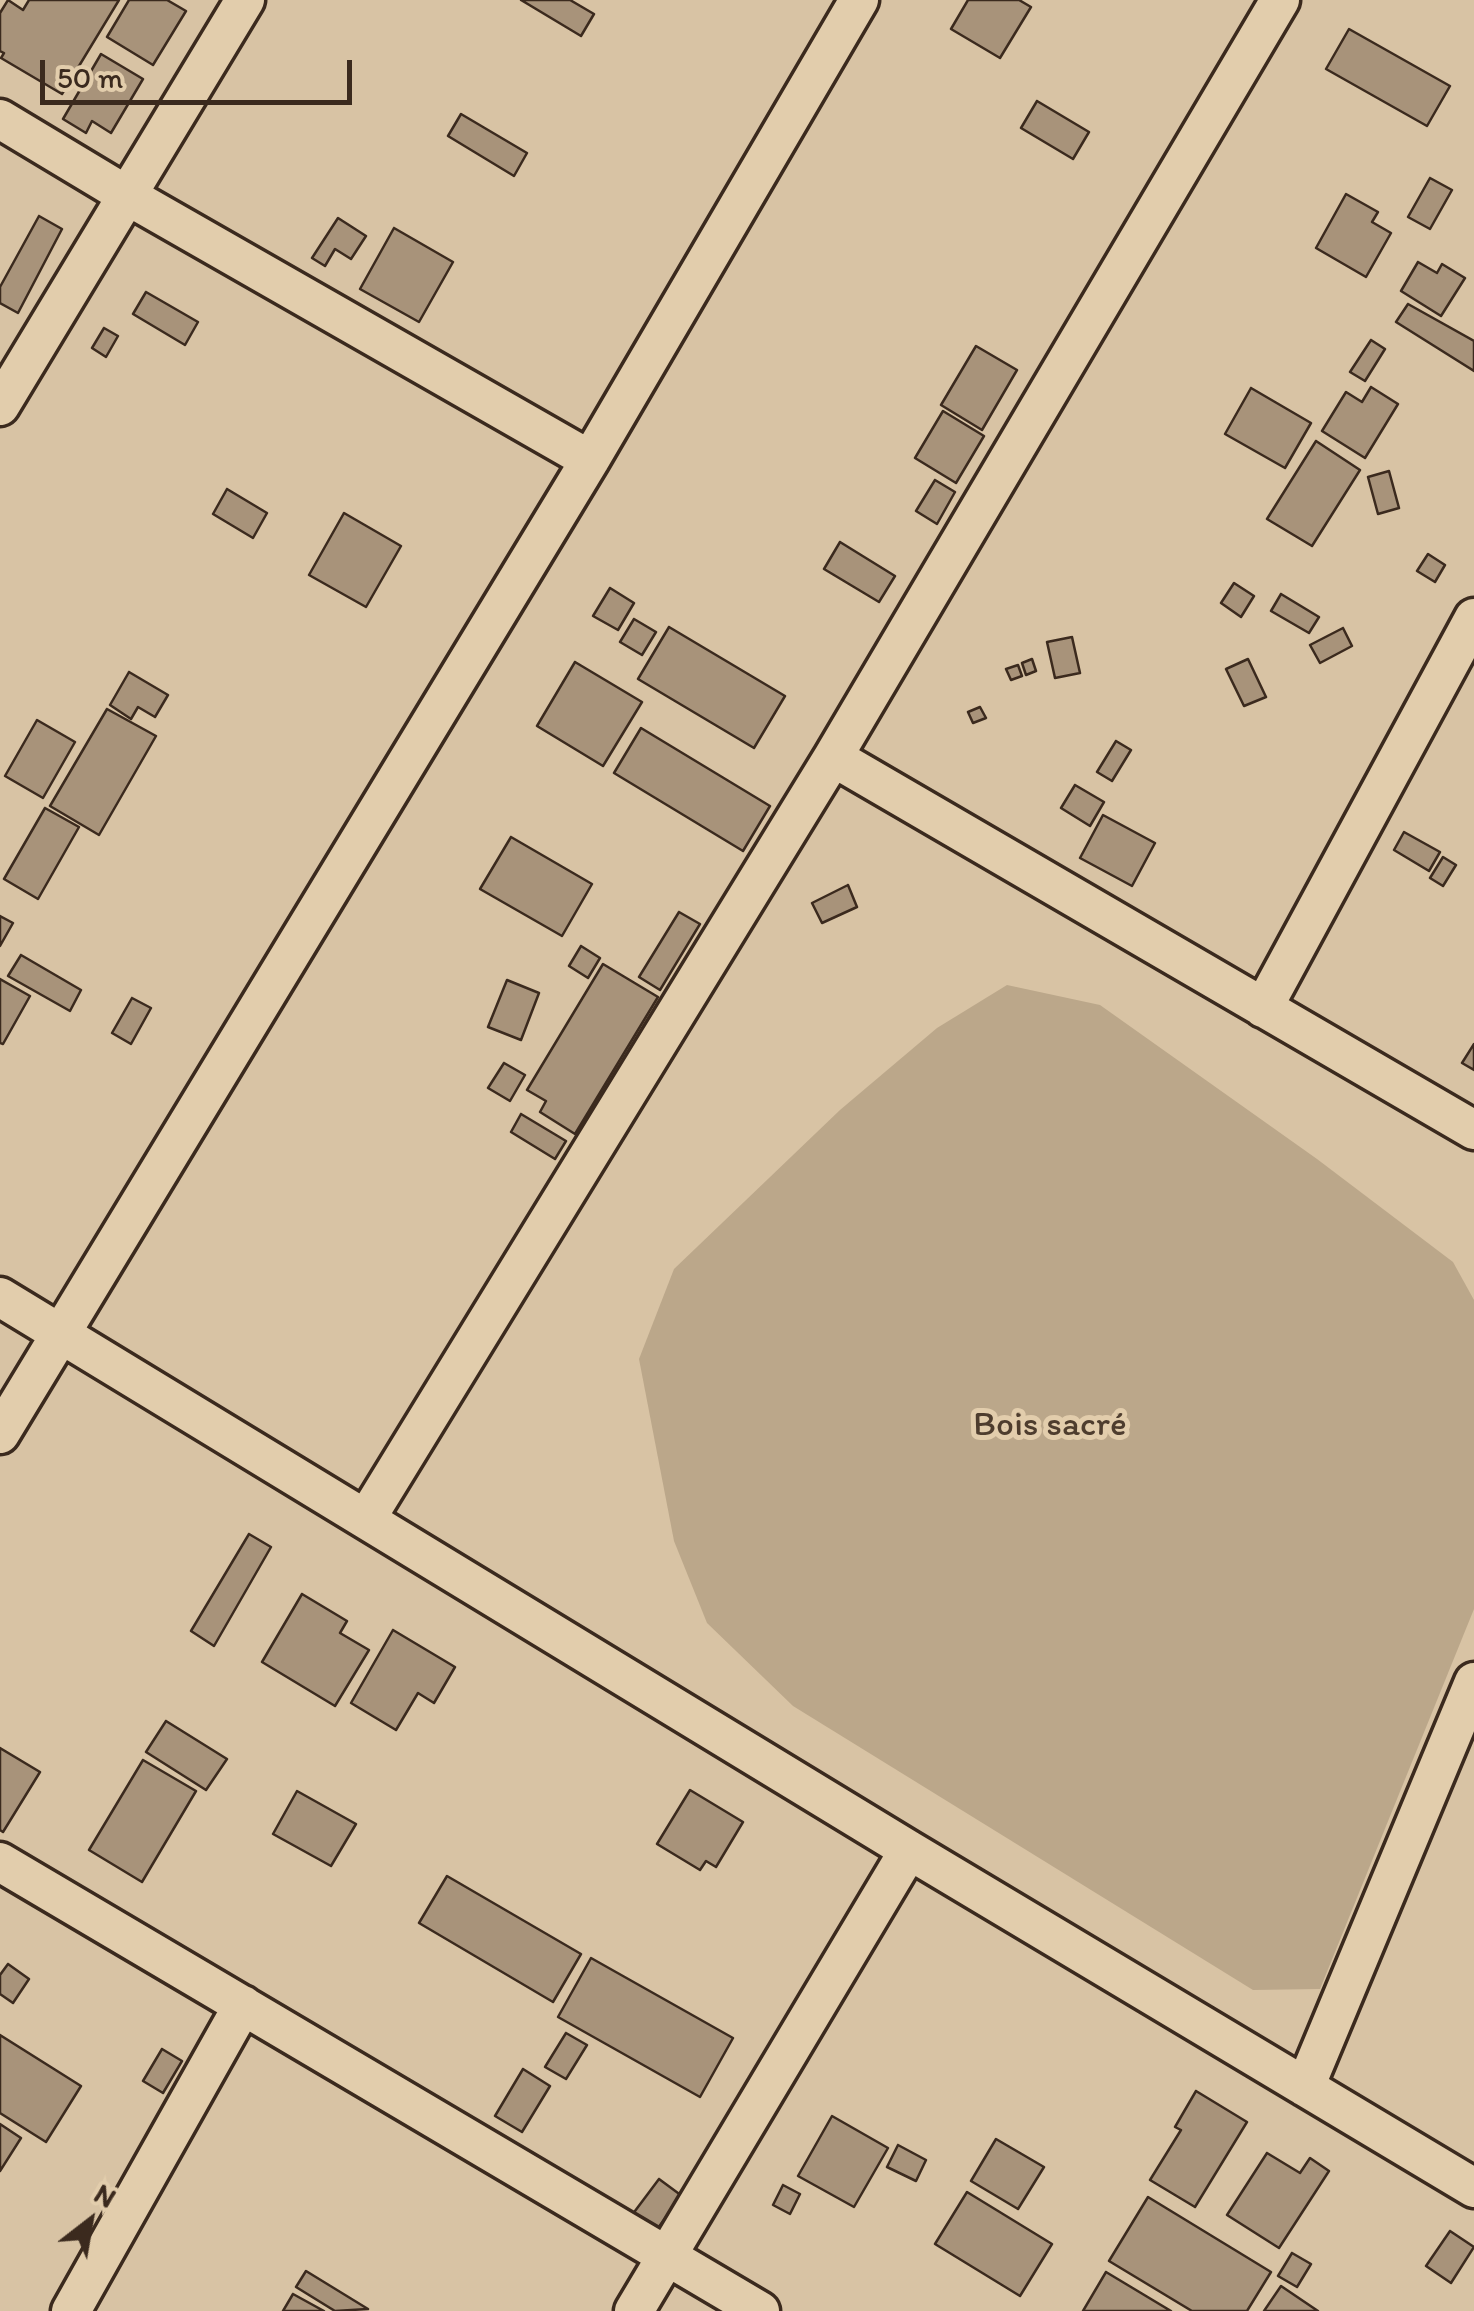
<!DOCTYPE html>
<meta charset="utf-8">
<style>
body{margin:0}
#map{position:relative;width:1474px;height:2311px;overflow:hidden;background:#d8c3a4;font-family:Itim,sans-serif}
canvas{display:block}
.north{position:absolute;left:40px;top:2171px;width:100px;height:100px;-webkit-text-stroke:8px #e2cdac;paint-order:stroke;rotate:31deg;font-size:28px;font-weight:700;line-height:40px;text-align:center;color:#3b2a1e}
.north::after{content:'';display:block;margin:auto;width:35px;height:45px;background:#3b2a1e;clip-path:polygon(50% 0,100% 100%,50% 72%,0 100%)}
.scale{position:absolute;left:40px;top:60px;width:312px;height:45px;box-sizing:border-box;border:5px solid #3b2a1e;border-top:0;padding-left:12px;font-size:30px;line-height:35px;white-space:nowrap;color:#3b2a1e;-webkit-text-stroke:8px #e2cdac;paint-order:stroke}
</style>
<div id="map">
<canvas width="1474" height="2311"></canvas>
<div class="north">N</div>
<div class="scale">50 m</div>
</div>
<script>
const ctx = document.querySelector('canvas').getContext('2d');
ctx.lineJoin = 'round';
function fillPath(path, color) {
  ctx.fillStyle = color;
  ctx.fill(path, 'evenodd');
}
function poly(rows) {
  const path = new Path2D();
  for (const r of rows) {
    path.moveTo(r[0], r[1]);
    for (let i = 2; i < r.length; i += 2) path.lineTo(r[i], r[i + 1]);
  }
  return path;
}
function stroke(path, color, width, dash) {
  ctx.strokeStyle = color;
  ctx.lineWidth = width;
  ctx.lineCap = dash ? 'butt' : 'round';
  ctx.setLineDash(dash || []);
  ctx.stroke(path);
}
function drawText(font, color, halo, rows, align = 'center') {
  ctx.font = font + ' Itim,sans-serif';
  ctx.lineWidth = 10;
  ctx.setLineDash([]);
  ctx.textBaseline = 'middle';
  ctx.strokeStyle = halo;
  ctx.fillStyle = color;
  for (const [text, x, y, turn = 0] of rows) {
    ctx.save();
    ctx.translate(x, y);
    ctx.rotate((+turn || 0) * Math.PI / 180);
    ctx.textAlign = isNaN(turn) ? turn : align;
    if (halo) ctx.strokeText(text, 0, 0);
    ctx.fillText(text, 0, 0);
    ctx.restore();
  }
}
const green = poly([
 [1007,985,1100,1005,1317,1159,1453,1262,1474,1300,1474,1609,1320,1989,1253,1990,793,1706,707,1623,674,1541,639,1359,674,1269,840,1110,937,1028]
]);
const building = poly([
 [8,0,23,10,29,0,119,0,62,94,1,58,4,53,0,51,0,13,8,0],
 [129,0,167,0,186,11,153,65,107,37,129,0],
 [521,0,570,0,594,14,581,36,521,0],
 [968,0,1019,0,1031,7,1000,58,951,29,968,0],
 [1349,29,1450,86,1427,126,1326,69,1349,29],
 [101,54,143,79,111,133,92,121,86,133,63,119,101,54],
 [1037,101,1089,132,1073,159,1021,128,1037,101],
 [461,114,527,153,514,176,448,136,461,114],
 [1430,178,1452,190,1430,229,1408,217,1430,178],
 [1346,194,1378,212,1372,222,1391,233,1366,277,1316,248,1346,194],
 [39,216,62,229,18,313,0,303,0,287,39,216],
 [338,218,366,236,351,259,335,249,325,266,312,258,338,218],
 [394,228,453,262,419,322,360,289,394,228],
 [1418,262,1437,273,1442,264,1465,278,1441,316,1401,291,1418,262],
 [146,292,198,322,185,345,133,314,146,292],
 [1408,304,1474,341,1474,371,1396,322,1408,304],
 [104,328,118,336,106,357,92,348,104,328],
 [1371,340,1385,349,1365,381,1350,372,1371,340],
 [976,346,1017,370,982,430,941,405,976,346],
 [1371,387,1398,404,1365,458,1322,431,1346,392,1362,402,1371,387],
 [1251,388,1311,423,1285,468,1225,434,1251,388],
 [943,411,984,436,956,483,915,458,943,411],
 [1316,441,1360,470,1312,546,1267,519,1316,441],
 [1389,471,1399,508,1378,514,1368,477,1389,471],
 [935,480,955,492,937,524,916,511,935,480],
 [227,489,267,513,253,538,213,514,227,489],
 [344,513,401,546,366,607,309,575,344,513],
 [840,542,895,576,879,602,824,569,840,542],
 [1428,554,1445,565,1435,582,1417,571,1428,554],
 [1234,583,1254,596,1241,617,1221,603,1234,583],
 [610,588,634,603,618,630,593,616,610,588],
 [1281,594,1319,617,1309,633,1271,611,1281,594],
 [634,619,656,632,642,655,620,642,634,619],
 [669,627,785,696,754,748,638,679,669,627],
 [1343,628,1352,646,1320,663,1310,645,1343,628],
 [1072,637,1080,673,1055,678,1047,642,1072,637],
 [1032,659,1036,671,1026,675,1022,663,1032,659],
 [1248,659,1266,697,1244,706,1226,669,1248,659],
 [575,662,642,702,603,766,537,726,575,662],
 [1018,665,1022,676,1011,680,1006,669,1018,665],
 [129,672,168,695,155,717,138,707,131,719,110,705,129,672],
 [980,707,986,718,973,723,968,712,980,707],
 [107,709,156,736,99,835,50,806,107,709],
 [37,720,75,742,43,798,5,776,37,720],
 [641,728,770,806,743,851,614,773,641,728],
 [1116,741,1131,750,1112,781,1097,772,1116,741],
 [1075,785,1104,802,1090,826,1061,808,1075,785],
 [45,808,79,827,38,899,4,879,45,808],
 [1103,815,1155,843,1132,886,1080,858,1103,815],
 [1404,832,1440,852,1429,871,1394,850,1404,832],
 [511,837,592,884,562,936,480,889,511,837],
 [1443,857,1456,865,1443,886,1430,878,1443,857],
 [848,885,857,907,822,923,812,903,848,885],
 [679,912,700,924,660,990,639,977,679,912],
 [0,916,13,923,0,946,0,916],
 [581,946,600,958,588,978,569,966,581,946],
 [21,955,81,990,70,1011,8,976,21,955],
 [603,964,658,997,575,1134,540,1112,546,1101,527,1090,603,964],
 [0,979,30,996,3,1044,0,1043,0,979],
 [507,980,539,993,521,1040,488,1027,507,980],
 [132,998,151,1008,131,1044,112,1033,132,998],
 [1474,1044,1474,1070,1462,1063,1474,1044],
 [504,1063,525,1075,510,1101,488,1088,504,1063],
 [521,1114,566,1141,555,1159,511,1132,521,1114],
 [249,1534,271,1547,214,1646,191,1631,249,1534],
 [302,1594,347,1621,340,1633,369,1650,335,1706,262,1662,302,1594],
 [393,1630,455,1667,434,1703,418,1693,396,1730,351,1703,393,1630],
 [166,1721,227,1759,206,1790,146,1752,166,1721],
 [0,1748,40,1772,3,1832,0,1830,0,1748],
 [143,1760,196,1791,142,1882,89,1850,143,1760],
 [690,1790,743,1822,716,1867,706,1861,700,1870,657,1844,690,1790],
 [297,1791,356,1824,331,1866,273,1834,297,1791],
 [447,1876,581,1954,553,2002,419,1923,447,1876],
 [591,1958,733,2038,700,2097,558,2017,591,1958],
 [8,1964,29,1979,13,2003,0,1994,0,1975,8,1964],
 [566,2033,587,2045,566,2079,545,2067,566,2033],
 [0,2035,81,2086,46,2142,0,2113,0,2035],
 [162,2049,182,2061,163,2093,143,2081,162,2049],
 [523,2069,550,2086,522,2132,495,2116,523,2069],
 [1196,2091,1247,2122,1195,2207,1150,2180,1181,2130,1175,2127,1196,2091],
 [832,2116,888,2148,854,2207,798,2176,832,2116],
 [0,2124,21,2138,0,2171,0,2124],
 [996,2139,1044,2167,1018,2209,971,2181,996,2139],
 [898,2145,926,2160,916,2181,887,2167,898,2145],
 [1267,2153,1300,2173,1310,2158,1329,2171,1279,2248,1227,2215,1267,2153],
 [659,2179,682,2196,652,2236,629,2219,659,2179],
 [783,2185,800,2194,790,2214,773,2205,783,2185],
 [967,2192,1052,2244,1020,2296,935,2244,967,2192],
 [1148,2197,1271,2272,1247,2311,1192,2311,1109,2261,1148,2197],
 [1450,2231,1474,2247,1451,2283,1426,2266,1450,2231],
 [1292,2253,1311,2264,1297,2287,1278,2276,1292,2253],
 [306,2271,368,2309,335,2311,296,2287,306,2271],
 [1106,2272,1171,2311,1083,2311,1106,2272],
 [1281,2286,1318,2311,1264,2311,1281,2286],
 [293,2294,324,2311,283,2311,293,2294]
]);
const street = poly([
 [0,119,128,196,590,460],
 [0,406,245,0],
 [833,757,1474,1130],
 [1263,1008,1474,618],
 [0,1297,909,1850,1474,2188],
 [0,1434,590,460,859,0],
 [366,1519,833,757,1280,0],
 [0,1862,760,2311],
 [1305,2087,1474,1682],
 [71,2311,243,2005],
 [634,2311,909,1850]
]);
const parkNames = [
 ["Bois sacré",1050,1426]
];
fillPath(green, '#bba78a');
fillPath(building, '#a8937a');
stroke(building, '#3b2a1e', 2.5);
stroke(street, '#3b2a1e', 45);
stroke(street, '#e2cdac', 38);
drawText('35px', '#4e3d2e', '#e2cdac', parkNames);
</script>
